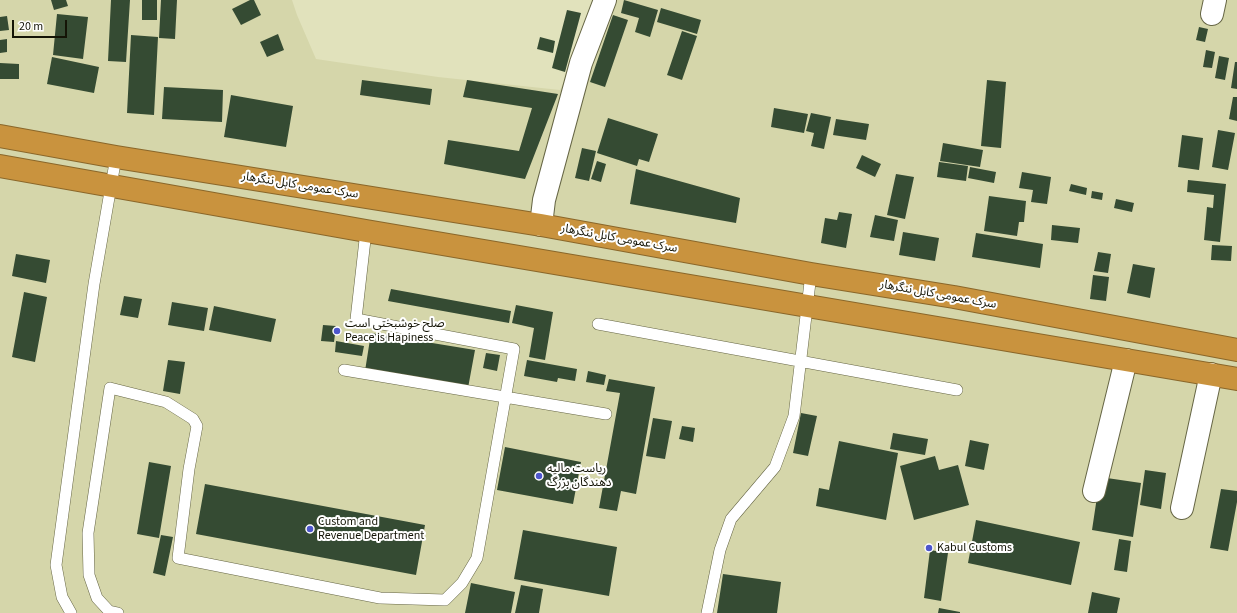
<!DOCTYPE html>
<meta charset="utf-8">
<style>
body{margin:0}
#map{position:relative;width:1237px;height:613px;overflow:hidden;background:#e1e2bc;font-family:"Source Sans 3",sans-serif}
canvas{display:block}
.scale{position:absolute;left:12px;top:20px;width:55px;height:18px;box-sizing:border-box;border:2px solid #141406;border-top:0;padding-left:5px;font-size:12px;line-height:14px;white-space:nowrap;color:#141406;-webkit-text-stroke:3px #fff;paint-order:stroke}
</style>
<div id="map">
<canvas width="1237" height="613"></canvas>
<div class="scale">20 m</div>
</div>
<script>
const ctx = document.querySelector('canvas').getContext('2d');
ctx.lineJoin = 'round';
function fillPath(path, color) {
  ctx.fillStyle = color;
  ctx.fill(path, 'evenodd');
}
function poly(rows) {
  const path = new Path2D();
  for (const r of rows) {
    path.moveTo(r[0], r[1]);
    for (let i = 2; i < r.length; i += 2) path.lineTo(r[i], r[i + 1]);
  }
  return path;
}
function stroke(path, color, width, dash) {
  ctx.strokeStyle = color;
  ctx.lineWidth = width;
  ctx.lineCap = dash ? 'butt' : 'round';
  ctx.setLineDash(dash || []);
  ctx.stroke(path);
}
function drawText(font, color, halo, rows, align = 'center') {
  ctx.font = font + ' "Source Sans 3","Noto Sans Arabic",sans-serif';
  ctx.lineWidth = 4;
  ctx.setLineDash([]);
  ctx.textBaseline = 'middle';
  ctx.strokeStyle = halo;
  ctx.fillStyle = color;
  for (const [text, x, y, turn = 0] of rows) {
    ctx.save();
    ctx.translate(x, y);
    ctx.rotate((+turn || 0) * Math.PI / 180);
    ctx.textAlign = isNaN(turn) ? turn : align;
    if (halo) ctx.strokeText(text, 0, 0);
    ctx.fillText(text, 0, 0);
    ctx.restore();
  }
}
const built = poly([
 [0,0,292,0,297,15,316,59,438,77,560,90,604,0,1237,0,1237,613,0,613]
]);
const building = poly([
 [51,0,66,0,68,6,54,10],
 [111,0,130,0,126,62,108,61],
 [142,0,157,0,157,20,142,20],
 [161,0,177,0,175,39,159,38],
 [250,0,254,0,261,15,241,25,232,9],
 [624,0,658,10,650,37,635,32,639,18,621,13],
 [661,8,701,20,697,34,657,22],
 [567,10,581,13,565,72,552,68],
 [57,14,88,17,83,59,53,55],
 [613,15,628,20,605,87,590,82],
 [7,16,9,30,0,31,0,17],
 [1199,27,1208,29,1205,42,1196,40],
 [682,31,697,36,682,80,667,75],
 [278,34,284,50,267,57,260,42],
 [131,35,158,37,154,115,127,113],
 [540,37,555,41,553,53,537,49],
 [7,39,7,52,0,53,0,40],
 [1206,50,1215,52,1212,68,1203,67],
 [1219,56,1229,58,1225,80,1215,78],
 [52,57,99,67,94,93,47,84],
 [1235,62,1237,62,1237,89,1231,88],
 [0,63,19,64,19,79,0,79],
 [362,80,432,89,430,105,360,95],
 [467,80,558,94,525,179,444,164,448,140,519,151,532,108,463,97],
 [987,80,1006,82,1001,148,981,146],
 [164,87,223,90,222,122,162,119],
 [231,95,293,106,286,147,224,137],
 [1233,97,1237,97,1237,121,1229,119],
 [774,108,808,114,804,133,771,127],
 [811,113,831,117,824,149,811,146,814,133,806,131],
 [608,118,658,134,649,162,639,159,637,166,597,153],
 [836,119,869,124,866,140,833,135],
 [1218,130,1235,133,1228,170,1212,167],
 [1182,135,1203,138,1199,170,1178,167],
 [943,143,983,150,980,167,940,161],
 [582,148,596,151,589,181,575,178],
 [862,155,881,164,875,177,856,168],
 [597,161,606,164,601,182,591,179],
 [939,162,968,166,966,181,937,177],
 [970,167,996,172,994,183,968,178],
 [636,169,740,198,736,223,630,204],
 [1022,172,1051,177,1047,204,1031,202,1033,190,1019,188],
 [896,174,914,177,905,219,887,215],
 [1188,180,1226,184,1220,242,1204,240,1207,207,1213,208,1214,195,1187,192],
 [1071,184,1087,188,1086,195,1069,191],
 [1092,191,1103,193,1102,200,1091,198],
 [989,196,1026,201,1024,222,1019,222,1017,236,984,231],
 [1116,199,1134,203,1132,212,1114,208],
 [839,212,852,214,846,248,821,243,825,218,837,220],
 [875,215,898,220,894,241,870,237],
 [1052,225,1080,228,1078,243,1051,240],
 [903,232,939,238,935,261,899,255],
 [976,233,1043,244,1040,268,972,257],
 [1212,245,1232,246,1231,261,1211,260],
 [1098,252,1111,254,1108,273,1094,271],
 [16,254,50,260,46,283,12,276],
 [1133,264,1155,268,1150,298,1127,293],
 [1093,275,1109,277,1106,301,1090,299],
 [391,289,511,311,509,323,388,301],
 [24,292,47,297,35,362,12,357],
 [124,296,142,299,138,318,120,315],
 [172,302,208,308,204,331,168,325],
 [516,305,553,312,545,360,529,357,534,328,512,323],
 [214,306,276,319,271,342,209,330],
 [323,325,336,326,334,342,321,341],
 [371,333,475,350,468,388,365,371],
 [336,341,364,346,362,356,335,352],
 [486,353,500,355,497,371,483,368],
 [168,360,185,362,180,394,163,391],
 [527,360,577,369,575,381,558,378,557,382,524,376],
 [588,371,606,375,604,385,586,382],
 [609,379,655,387,636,494,621,491,617,511,599,508,620,393,606,391],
 [801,413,817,416,808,456,793,453],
 [653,418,672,421,665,459,646,456],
 [682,426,695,428,693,442,679,439],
 [893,433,928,439,925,455,890,449],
 [970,440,989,444,984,470,965,466],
 [839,441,898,453,886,520,816,506,819,488,829,490],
 [505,447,581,462,573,504,497,490],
 [935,456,939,470,958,465,969,505,914,520,900,466],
 [149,462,171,466,159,538,137,534],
 [1145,470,1166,473,1161,509,1140,505],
 [1100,477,1141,483,1133,537,1092,530],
 [205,484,425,525,416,575,196,534],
 [1221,489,1237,491,1237,502,1228,551,1210,548],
 [976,520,1080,542,1071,585,968,563],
 [523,530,617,547,609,596,514,579],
 [161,535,173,537,165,576,153,573],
 [1119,539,1131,541,1127,572,1114,570],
 [930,550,948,553,941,601,924,598],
 [723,574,781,582,777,613,717,613],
 [471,583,515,592,511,613,465,613],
 [521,585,543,589,539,613,515,613],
 [1092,592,1120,598,1117,613,1088,613],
 [939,608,960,612,960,613,938,613]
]);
const lane = poly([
 [598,324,957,390],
 [344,370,606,414],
 [71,613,62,597,56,565,94,284,116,157],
 [118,613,109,611,97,598,89,575,88,533,110,388,166,402,193,419,197,426,189,469,178,558,380,598,445,600,462,583,477,558,514,349,356,319,366,231],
 [707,613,720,550,731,519,775,467,794,416,811,274]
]);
const street = poly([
 [1212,14,1215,0],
 [541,225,544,200,581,63,605,0],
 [1094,491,1126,360],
 [1182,508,1211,374]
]);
const highway = poly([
 [0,136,116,157,541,225,811,274,954,297,1237,350],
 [0,166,366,231,1237,379]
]);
const markers = [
 [337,331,4,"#4d56cc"],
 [539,476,4,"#4d56cc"],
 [310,529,4,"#4d56cc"],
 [929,548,4,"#4d56cc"]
];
const streetNames = [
 ["سرک عمومی کابل ننگرهار",300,186,9],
 ["سرک عمومی کابل ننگرهار",619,239,10],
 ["سرک عمومی کابل ننگرهار",938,295,10]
];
const poiNames = [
 ["صلح خوشبختی است",345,324],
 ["Peace is Hapiness",345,338],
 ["ریاست مالیه",547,469],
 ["دهندگان بزرگ",547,483],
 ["Custom and",318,522],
 ["Revenue Department",318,536],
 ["Kabul Customs",937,548]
];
fillPath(built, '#d5d6aa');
fillPath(building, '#354b33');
stroke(lane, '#666645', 12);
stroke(street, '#666645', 24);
stroke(highway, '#8a672a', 24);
stroke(lane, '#fff', 11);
stroke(street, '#fff', 22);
stroke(highway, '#c9933e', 22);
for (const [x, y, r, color] of markers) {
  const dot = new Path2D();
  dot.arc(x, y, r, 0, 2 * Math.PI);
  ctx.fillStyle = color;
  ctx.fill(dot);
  stroke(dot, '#fff', 1.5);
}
drawText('12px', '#141406', '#fff', streetNames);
drawText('12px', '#141406', '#fff', poiNames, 'left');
</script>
